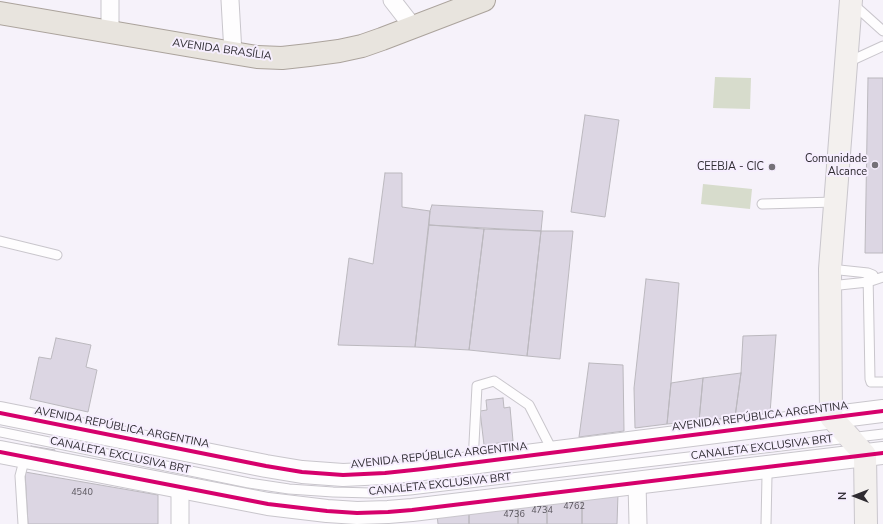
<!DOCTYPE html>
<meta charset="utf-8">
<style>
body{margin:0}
#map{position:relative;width:883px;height:524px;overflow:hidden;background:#f6f2fa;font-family:"Nunito Sans",sans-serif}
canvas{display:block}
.north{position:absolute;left:835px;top:476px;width:40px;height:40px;-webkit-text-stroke:3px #f6eefe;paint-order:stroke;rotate:270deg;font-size:11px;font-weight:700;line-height:16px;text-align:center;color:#2f2c32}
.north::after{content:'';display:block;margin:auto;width:14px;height:18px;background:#2f2c32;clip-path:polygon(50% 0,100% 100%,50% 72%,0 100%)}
</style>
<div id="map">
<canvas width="883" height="524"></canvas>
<div class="north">N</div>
</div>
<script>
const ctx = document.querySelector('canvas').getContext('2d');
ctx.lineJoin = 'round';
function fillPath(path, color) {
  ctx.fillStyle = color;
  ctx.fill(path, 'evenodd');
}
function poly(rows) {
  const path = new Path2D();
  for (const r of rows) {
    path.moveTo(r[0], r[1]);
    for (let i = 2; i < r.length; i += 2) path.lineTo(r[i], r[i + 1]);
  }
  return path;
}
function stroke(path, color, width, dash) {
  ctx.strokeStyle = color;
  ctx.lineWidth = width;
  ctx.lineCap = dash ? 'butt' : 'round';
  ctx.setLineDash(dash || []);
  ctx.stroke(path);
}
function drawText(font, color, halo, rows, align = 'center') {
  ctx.font = font + ' "Nunito Sans",sans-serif';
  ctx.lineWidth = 4;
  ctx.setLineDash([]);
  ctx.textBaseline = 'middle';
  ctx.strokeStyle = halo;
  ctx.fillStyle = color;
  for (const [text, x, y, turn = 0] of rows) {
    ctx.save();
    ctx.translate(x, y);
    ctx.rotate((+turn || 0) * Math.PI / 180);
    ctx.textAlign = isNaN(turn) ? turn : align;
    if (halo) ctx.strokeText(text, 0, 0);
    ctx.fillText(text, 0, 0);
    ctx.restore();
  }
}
const green = poly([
 [715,77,751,78,750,109,713,108],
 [703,184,752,189,750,209,701,204]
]);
const building = poly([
 [868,78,883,78,883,253,865,253,868,78],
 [585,115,619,120,605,217,571,212,585,115],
 [385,173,402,173,402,207,430,211,415,347,338,345,349,258,373,264,385,173],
 [432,205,543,211,541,231,429,225,430,211,432,205],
 [429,225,484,229,469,350,415,347,429,225],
 [484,229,541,231,527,356,469,350,484,229],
 [541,231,573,231,560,359,527,356,541,231],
 [646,279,679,283,671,383,667,424,635,428,634,388,646,279],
 [776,335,770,413,735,417,741,373,743,336,776,335],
 [56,338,91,345,86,367,97,370,88,412,30,399,39,357,51,359,56,338],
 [589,363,623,365,624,431,579,437,589,363],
 [741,373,735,417,699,421,703,378,741,373],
 [703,378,699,421,667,424,671,383,703,378],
 [503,398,504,408,510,407,513,441,484,445,480,411,487,410,486,400,503,398],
 [31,446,55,450,54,455,30,450,31,446],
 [25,472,158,495,158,524,28,524,25,472],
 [618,494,617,524,582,524,582,498,618,494],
 [582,498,582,524,547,524,547,502,582,498],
 [547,502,547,524,518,524,518,505,547,502],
 [518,505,518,524,469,524,469,510,518,505],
 [469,510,469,524,438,524,437,514,469,510]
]);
const service = poly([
 [853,4,883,31],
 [846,63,883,46],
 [762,204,835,202],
 [0,241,57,255],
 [830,269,868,273,873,275],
 [868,273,870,379,871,382,883,382],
 [830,286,868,282,883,277],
 [0,432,249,483,289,489,333,492,372,493,410,490,883,434],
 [473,462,477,386,494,381,529,405,553,452],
 [766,467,767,476,766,524],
 [23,524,20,476,25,457]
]);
const minor = poly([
 [110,0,110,32],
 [230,0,233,53],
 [392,0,413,27],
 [637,483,638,524],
 [180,487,180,524]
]);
const tertiary = poly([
 [0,413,266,466,302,472,343,475,385,473,423,469,883,411],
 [0,452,268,504,327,511,357,513,388,512,412,510,883,453]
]);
const secondary = poly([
 [851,0,830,269,831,417,850,438,865,455,866,524]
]);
const primary = poly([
 [0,13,233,53,257,57,282,58,309,55,339,51,362,46,382,39,484,0]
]);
const cycleway = poly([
 [0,413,266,466,302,472,343,475,385,473,423,469,883,411],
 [0,452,268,504,327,511,357,513,388,512,412,510,883,453]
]);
const markers = [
 [875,165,4,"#757178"],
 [772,167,4,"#757178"]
];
const numberNames = [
 ["4540",82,493],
 ["4762",574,507],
 ["4734",542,511],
 ["4736",514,515]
];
const streetNames = [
 ["AVENIDA BRASÍLIA",222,50,8],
 ["AVENIDA REPÚBLICA ARGENTINA",760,417,-7],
 ["AVENIDA REPÚBLICA ARGENTINA",122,428,11],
 ["CANALETA EXCLUSIVA BRT",762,448,-7],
 ["CANALETA EXCLUSIVA BRT",120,456,12],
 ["AVENIDA REPÚBLICA ARGENTINA",439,456,-6],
 ["CANALETA EXCLUSIVA BRT",440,485,-6]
];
const poiNames = [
 ["Comunidade",867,159],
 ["Alcance",867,172],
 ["CEEBJA - CIC",764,167]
];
fillPath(green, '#d7dccc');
fillPath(building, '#dcd6e3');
stroke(building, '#bbb8be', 1);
stroke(service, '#c9c6cc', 11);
stroke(minor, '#c9c6cc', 19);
stroke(tertiary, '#c9c6cc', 24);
stroke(secondary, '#c9c6cc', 24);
stroke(primary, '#aba39c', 24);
stroke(service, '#fefdfe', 9);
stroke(minor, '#fefdfe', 17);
stroke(tertiary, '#fefdfe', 22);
stroke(secondary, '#f3f0ee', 22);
stroke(primary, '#e8e4de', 22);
stroke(cycleway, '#d6006c', 4);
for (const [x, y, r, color] of markers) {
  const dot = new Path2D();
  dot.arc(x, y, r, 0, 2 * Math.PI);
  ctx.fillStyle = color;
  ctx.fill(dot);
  stroke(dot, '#f6eefe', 1.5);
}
drawText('9px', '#5a565e', null, numberNames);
drawText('11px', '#2f2c32', '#f6eefe', streetNames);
drawText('11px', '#2f2c32', '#f6eefe', poiNames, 'right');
</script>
